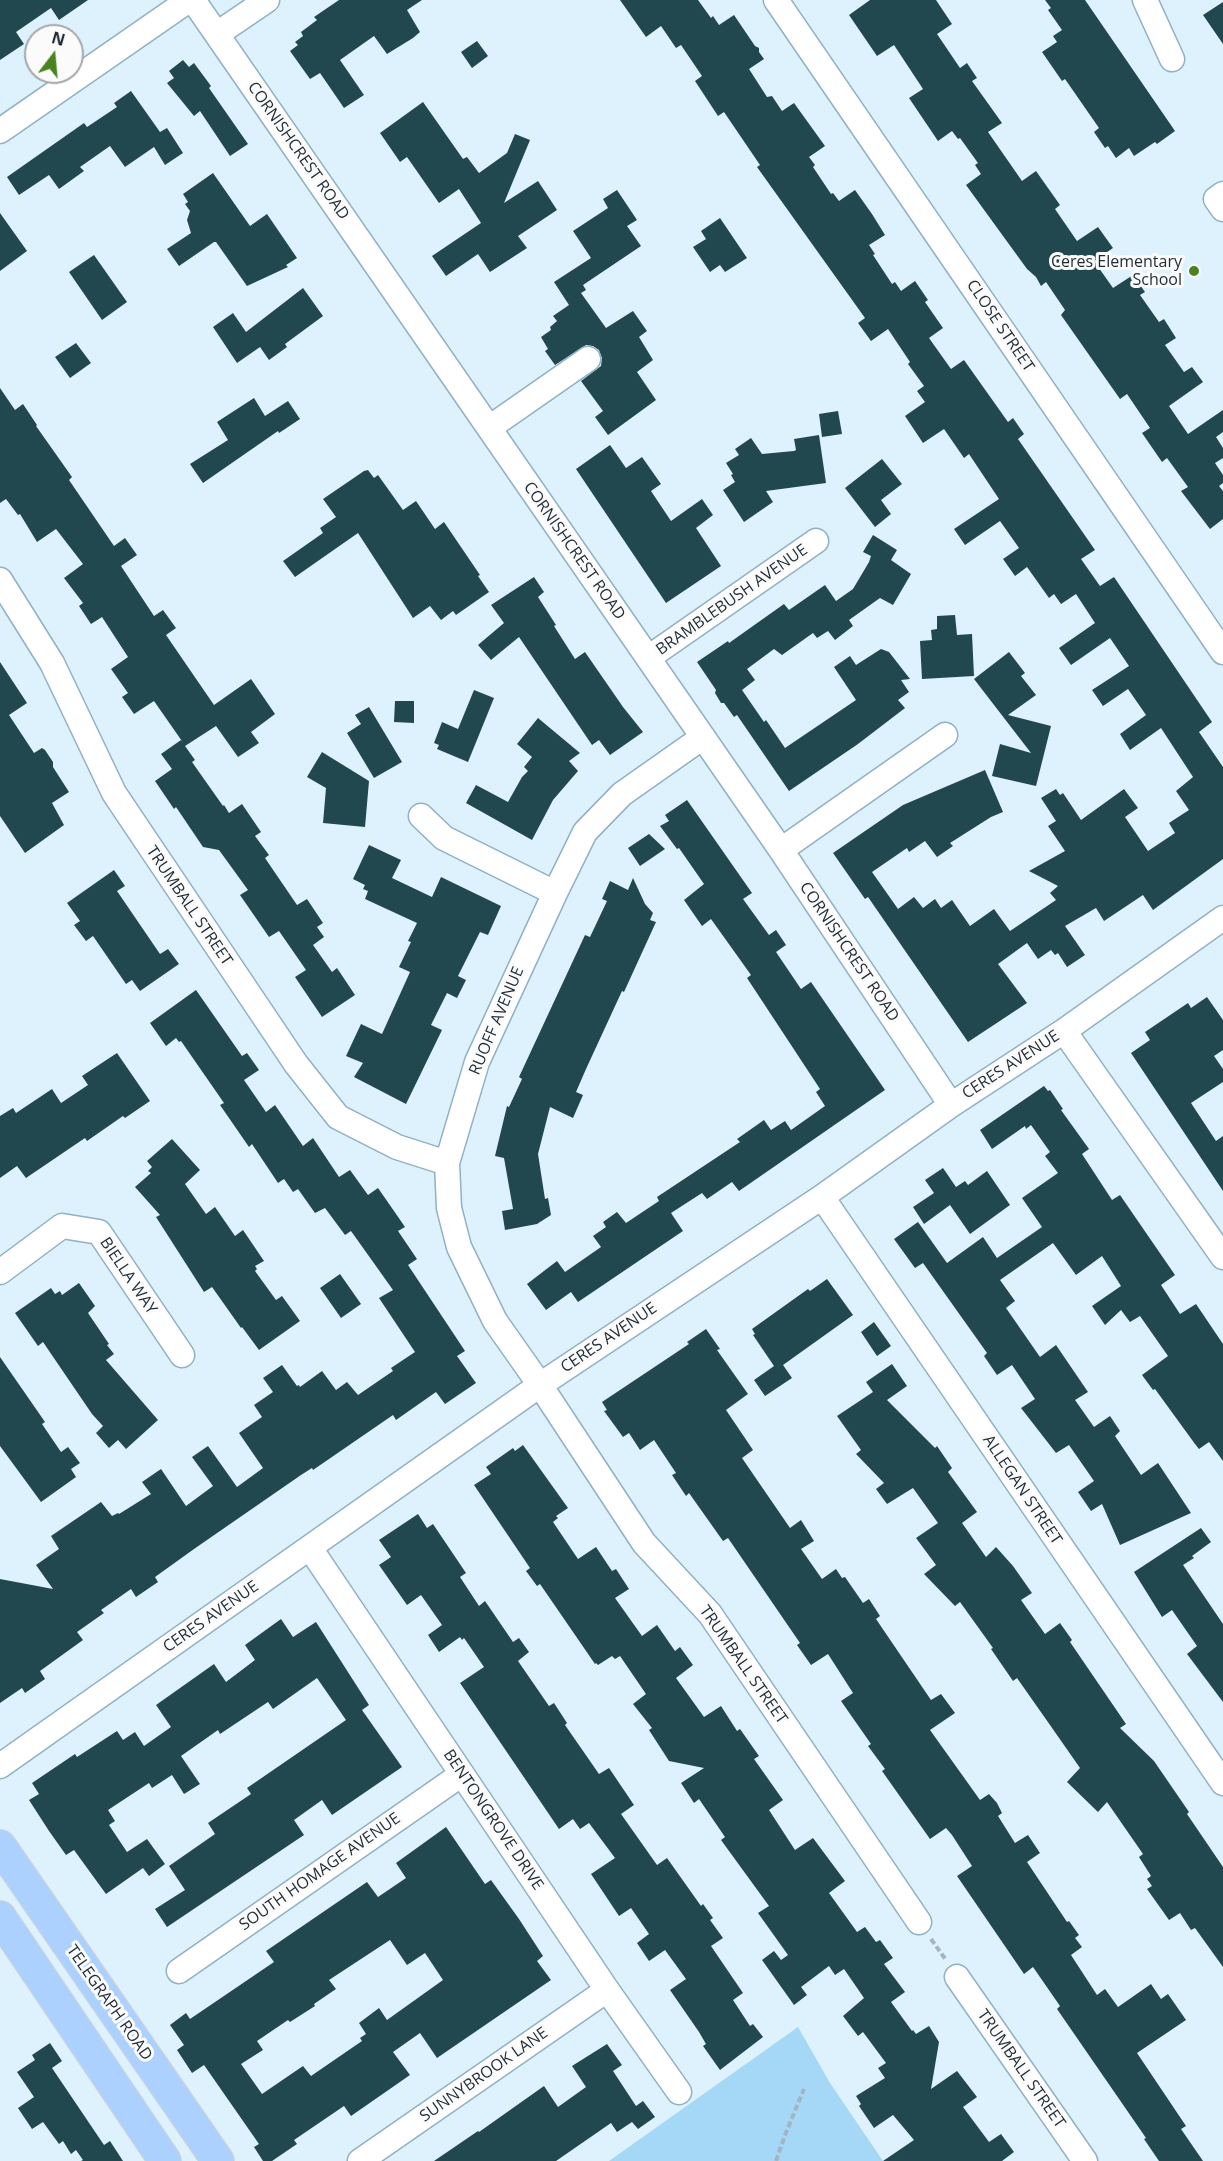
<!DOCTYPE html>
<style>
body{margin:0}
#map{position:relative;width:1223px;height:2161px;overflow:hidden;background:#def2fe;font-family:"Open Sans",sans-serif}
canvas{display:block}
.north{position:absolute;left:24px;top:24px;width:60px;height:60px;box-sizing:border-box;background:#fbfbfb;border:2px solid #a3a8ab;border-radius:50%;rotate:16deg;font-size:16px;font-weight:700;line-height:24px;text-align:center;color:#1f2c34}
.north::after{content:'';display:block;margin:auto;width:21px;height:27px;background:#488320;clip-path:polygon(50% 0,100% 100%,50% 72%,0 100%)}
</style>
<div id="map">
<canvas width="1223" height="2161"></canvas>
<div class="north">N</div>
</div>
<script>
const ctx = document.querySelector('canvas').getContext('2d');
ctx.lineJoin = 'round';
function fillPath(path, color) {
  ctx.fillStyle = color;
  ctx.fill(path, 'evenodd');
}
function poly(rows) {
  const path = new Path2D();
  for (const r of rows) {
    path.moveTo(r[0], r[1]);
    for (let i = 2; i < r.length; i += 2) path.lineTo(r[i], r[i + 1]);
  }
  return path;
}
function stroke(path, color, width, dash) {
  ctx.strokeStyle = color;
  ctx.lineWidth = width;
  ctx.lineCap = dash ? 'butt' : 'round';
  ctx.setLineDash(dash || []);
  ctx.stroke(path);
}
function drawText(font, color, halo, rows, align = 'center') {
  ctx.font = font + ' "Open Sans",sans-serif';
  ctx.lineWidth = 6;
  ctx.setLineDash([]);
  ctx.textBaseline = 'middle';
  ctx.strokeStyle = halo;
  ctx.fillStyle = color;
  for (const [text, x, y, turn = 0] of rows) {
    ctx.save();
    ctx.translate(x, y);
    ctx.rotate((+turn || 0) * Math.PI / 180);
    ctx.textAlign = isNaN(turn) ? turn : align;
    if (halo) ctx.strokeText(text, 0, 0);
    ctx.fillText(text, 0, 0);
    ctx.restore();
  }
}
const green = poly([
 [798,2027,830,2083,883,2161,609,2161]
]);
const building = poly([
 [0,0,88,0,59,20,51,8,16,32,24,44,0,60],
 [339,0,422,0,407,10,420,32,413,38,387,54,374,36,340,60,364,95,344,108,320,73,310,79,290,51,298,45,295,42,303,36,301,32,317,20,314,17],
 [620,0,698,0,711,18,713,16,719,25,734,15,755,46,759,48,759,52,764,59,749,69,767,97,772,96,782,111,794,103,825,146,809,157,815,165,813,167,831,194,833,193,839,201,855,190,872,214,885,235,869,245,875,254,873,255,892,284,895,282,901,291,915,281,928,300,925,302,943,328,929,338,951,369,964,360,1008,422,1013,418,1024,434,1018,439,1095,550,1081,559,1100,586,1114,577,1212,722,1199,732,1223,767,1223,859,1153,910,1143,895,1104,921,1096,908,1065,926,1085,955,1067,967,1058,953,1055,955,1051,950,1038,959,1027,943,998,964,1027,1003,968,1042,868,897,865,899,833,853,903,805,985,770,1003,812,991,817,950,843,953,846,937,857,925,841,909,852,907,848,872,872,898,909,914,897,923,908,935,899,941,908,952,900,970,926,994,909,1010,931,1056,900,1050,893,1058,886,1029,871,1065,851,1048,826,1056,821,1041,798,1056,789,1060,795,1063,793,1081,820,1124,789,1138,808,1125,817,1148,851,1175,833,1169,823,1189,810,1176,791,1193,777,1161,728,1130,750,1120,734,1146,715,1128,689,1103,706,1092,690,1129,666,1110,638,1071,665,1059,648,1095,623,1076,594,1061,604,1054,594,1049,598,1027,567,1015,576,1003,559,1019,548,1000,521,965,545,954,529,999,499,969,454,964,458,944,429,923,443,905,416,925,402,917,391,924,386,908,364,910,362,888,329,871,341,858,323,865,318,757,167,760,165,724,112,718,116,695,81,702,76,681,45,676,48,661,26,646,37],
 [870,0,936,0,952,24,937,34,960,68,967,63,977,78,972,81,1002,123,988,132,1022,181,1036,171,1060,205,1055,209,1077,241,1098,227,1113,248,1094,261,1113,288,1133,275,1145,292,1140,295,1159,322,1164,319,1176,338,1165,345,1184,372,1192,367,1203,382,1169,406,1188,434,1223,410,1223,432,1216,437,1223,448,1223,458,1215,463,1223,475,1223,483,1219,486,1223,491,1223,519,1210,529,1181,491,1188,487,1167,458,1162,462,1142,433,1150,428,1127,394,1120,399,1061,315,1065,310,1046,282,1041,286,1036,277,1027,269,966,185,981,174,975,165,978,163,960,138,958,139,952,131,938,141,909,98,923,89,894,45,877,56,849,15],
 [1045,0,1085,0,1175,131,1157,144,1155,142,1134,156,1129,148,1116,158,1108,146,1105,148,1094,132,1099,128,1065,79,1062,81,1042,52,1057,42,1053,36,1062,30,1048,10,1051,8],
 [1223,2,1223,44,1203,15],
 [477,41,488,56,472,68,461,52],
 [183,60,189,67,194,63,211,86,209,88,248,144,230,156,200,111,194,116,167,83,174,78,169,71],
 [131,91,160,132,167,128,183,153,165,165,154,147,125,167,110,146,80,167,84,171,59,189,49,175,19,195,7,177,84,123,87,127,117,107,114,103],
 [423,102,463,159,467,157,479,173,507,153,515,134,530,140,504,203,538,181,557,210,518,236,527,248,490,272,478,254,446,276,432,256,481,223,459,189,439,203,407,157,400,162,380,133],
 [213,173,250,226,267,214,297,258,286,265,288,267,247,286,216,242,214,242,179,266,167,249,191,233,187,220,190,211,185,204,188,202,183,194],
 [617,190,637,220,627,226,641,246,583,285,586,290,581,293,606,328,633,311,647,331,639,337,653,360,637,372,656,400,608,435,595,417,603,411,581,381,601,366,602,358,599,350,593,346,586,345,555,365,545,351,548,349,541,337,551,330,550,327,557,321,553,316,569,305,554,282,591,258,573,231,608,208,603,199],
 [0,213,27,251,0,271],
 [720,218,747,258,725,272,720,265,710,272,693,247,706,239,701,231],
 [94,255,127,302,102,320,69,272],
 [303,288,323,316,285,344,287,347,269,360,260,347,237,363,213,327,233,313,246,332],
 [76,343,91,363,70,378,55,357],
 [0,388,15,410,23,404,37,425,36,426,72,477,69,480,114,546,125,538,137,555,121,566,154,616,163,610,176,628,166,635,214,705,251,679,275,714,251,732,259,743,238,757,216,726,185,746,195,760,192,762,223,806,224,805,229,813,242,804,261,832,255,836,269,855,265,858,297,905,307,899,323,923,317,927,324,937,313,945,332,972,337,968,355,995,322,1017,295,977,306,970,279,931,269,937,240,895,248,890,219,850,203,847,176,807,174,809,155,781,172,769,161,754,181,740,184,744,154,701,134,714,122,697,128,693,111,669,128,657,102,617,91,624,79,606,83,603,64,578,83,564,56,529,37,542,20,514,18,515,6,499,0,503],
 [254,398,265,416,288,401,300,419,279,433,278,431,203,483,190,464,228,440,217,422],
 [838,411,842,434,822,437,819,414],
 [819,435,826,483,766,491,773,502,744,522,723,490,735,482,731,475,733,474,726,463,739,455,735,449,751,438,762,454,794,451,796,450,794,439],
 [610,445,626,468,642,457,661,484,651,491,671,521,702,499,713,515,696,528,721,566,666,603,576,469],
 [882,459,902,484,881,500,891,514,875,527,845,488],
 [368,470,374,478,378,475,403,510,416,501,435,529,444,522,480,575,478,576,489,592,456,615,453,611,441,620,430,606,413,618,358,533,295,577,283,561,323,533,320,528,336,517,323,499,364,471],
 [873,535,897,550,891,560,911,574,893,605,880,598,849,620,853,626,835,640,828,631,817,638,813,633,782,655,774,649,747,669,755,680,742,690,764,722,766,720,785,748,856,700,834,667,850,656,856,665,881,649,889,652,910,679,901,680,909,692,898,700,905,708,858,744,789,791,737,715,734,717,724,703,721,703,715,693,716,690,697,662,728,641,729,643,784,604,789,610,825,585,836,601,853,589,869,562,871,556,863,552],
 [534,577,544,592,538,597,556,625,554,626,575,659,585,652,623,707,643,732,610,755,599,740,592,745,519,637,491,660,478,645,504,623,491,605],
 [955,615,957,635,972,634,974,676,922,679,920,641,932,640,931,630,937,629,937,616],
 [1009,652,1025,673,1021,676,1036,695,1008,715,1051,726,1036,786,992,776,1000,744,1031,753,974,679],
 [0,662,27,703,9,715,34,753,42,748,45,750,53,762,53,767,69,792,52,803,64,825,25,853,0,816],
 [474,690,494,698,468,762,437,749,439,745,434,743,442,722,458,729],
 [395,701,414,701,414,723,394,722],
 [369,707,402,762,374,778,347,733,361,724,355,715],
 [538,718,580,753,569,761,578,771,553,800,532,840,466,803,476,785,508,802,522,777,528,771,524,767,532,757,517,744],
 [322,752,369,781,365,827,323,823,326,788,307,777],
 [687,800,752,893,743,899,769,935,776,930,786,945,776,952,801,989,811,982,885,1090,739,1191,732,1182,707,1199,702,1193,671,1213,683,1231,578,1302,571,1292,546,1310,527,1284,557,1261,565,1272,601,1247,593,1236,606,1227,603,1222,617,1212,626,1223,659,1201,657,1197,740,1142,737,1139,764,1120,771,1130,785,1121,791,1130,825,1106,816,1092,820,1089,747,978,751,975,711,919,702,926,684,900,704,884,679,848,677,849,660,826,669,821,665,815],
 [649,834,665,849,640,866,628,848],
 [369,845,401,860,392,878,432,897,441,877,501,906,488,935,480,932,458,976,466,980,457,998,447,993,431,1025,442,1030,406,1104,354,1077,363,1063,346,1056,361,1024,382,1034,410,972,399,967,411,942,408,941,417,923,365,899,368,891,363,889,365,885,353,879],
 [114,870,125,886,117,891,160,954,168,949,179,964,140,991,132,980,126,984,93,936,86,941,74,925,80,921,67,903],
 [633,878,645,904,653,913,650,920,656,922,624,992,622,991,586,1069,576,1092,583,1095,573,1118,550,1107,538,1154,545,1199,548,1198,551,1215,537,1224,505,1230,502,1211,513,1209,504,1158,495,1156,507,1106,509,1107,522,1079,519,1077,585,935,590,937,607,901,602,899,610,881,628,890],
 [196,990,242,1056,247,1053,259,1070,244,1080,266,1112,275,1105,303,1146,313,1138,339,1177,350,1170,368,1195,378,1188,394,1211,405,1227,398,1231,417,1259,408,1265,465,1351,457,1356,476,1383,445,1404,436,1392,396,1420,393,1415,313,1470,312,1468,301,1475,194,1549,155,1577,158,1582,136,1597,131,1589,101,1610,104,1613,77,1632,83,1640,40,1671,45,1679,25,1693,22,1688,0,1703,0,1579,53,1589,36,1565,59,1549,51,1536,101,1502,112,1516,118,1513,119,1514,151,1494,142,1482,161,1469,186,1506,213,1486,192,1457,208,1446,237,1487,263,1468,239,1433,262,1417,254,1405,273,1392,263,1378,282,1365,297,1386,299,1385,300,1387,322,1371,336,1390,347,1382,358,1395,393,1371,391,1368,415,1352,379,1298,393,1290,351,1231,345,1235,325,1208,315,1213,298,1189,293,1192,284,1179,278,1183,252,1144,249,1147,220,1105,224,1103,181,1041,179,1042,176,1038,166,1046,150,1023],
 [1207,997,1223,1020,1223,1050,1214,1056,1223,1069,1223,1082,1191,1103,1216,1141,1223,1136,1223,1191,1131,1053,1150,1040,1145,1032,1188,1003,1191,1008],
 [117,1053,150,1101,125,1118,123,1116,87,1141,85,1138,26,1178,17,1166,0,1178,0,1116,13,1108,16,1113,52,1089,61,1103,88,1085,82,1076],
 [1044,1086,1048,1091,1050,1090,1063,1109,1061,1110,1089,1149,1082,1154,1112,1200,1120,1195,1175,1275,1161,1285,1180,1314,1196,1304,1223,1344,1223,1461,1209,1442,1199,1449,1195,1444,1155,1389,1153,1390,1142,1375,1168,1356,1140,1316,1130,1322,1121,1310,1105,1325,1092,1306,1121,1286,1102,1256,1076,1275,1053,1243,1000,1280,1015,1301,1006,1308,1040,1357,1056,1345,1088,1392,1075,1400,1094,1427,1110,1416,1120,1431,1115,1436,1141,1475,1158,1463,1191,1513,1120,1545,1102,1504,1091,1511,1078,1492,1094,1481,1069,1445,1056,1453,1021,1408,1035,1399,1012,1365,997,1375,984,1356,987,1353,923,1263,915,1268,894,1239,918,1222,947,1263,983,1237,997,1258,1042,1227,1022,1198,1058,1173,1045,1156,1050,1152,1031,1125,1026,1129,1025,1126,992,1149,980,1130],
 [172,1139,200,1170,185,1184,206,1214,215,1207,235,1236,243,1230,264,1261,255,1266,257,1269,255,1271,276,1300,282,1296,300,1321,259,1350,242,1327,241,1328,212,1287,204,1292,156,1217,160,1215,135,1187,151,1173,148,1171,152,1167,147,1161],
 [943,1168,956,1187,965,1181,968,1185,987,1171,1010,1205,970,1234,950,1205,924,1224,913,1207,934,1193,925,1180],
 [340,1274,361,1304,341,1318,320,1288],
 [827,1279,853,1315,783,1365,792,1378,765,1396,754,1380,774,1366,753,1335,755,1334,752,1329,808,1289,810,1291],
 [79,1283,95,1306,88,1313,109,1344,107,1345,114,1354,106,1360,158,1420,126,1449,118,1440,109,1448,96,1433,103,1426,92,1414,43,1342,38,1346,15,1313,51,1288,55,1294,60,1291,62,1295],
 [874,1322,891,1346,877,1356,861,1332],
 [706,1329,720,1349,717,1350,748,1394,726,1410,753,1450,742,1458,790,1528,801,1520,814,1541,801,1549,822,1579,836,1569,842,1578,845,1577,863,1603,869,1599,880,1616,876,1619,931,1700,941,1694,955,1713,930,1730,980,1800,989,1794,997,1803,1002,1813,998,1816,1015,1843,1028,1835,1040,1853,1027,1862,1067,1922,1069,1921,1079,1935,1075,1938,1082,1947,1071,1955,1097,1995,1105,1989,1118,2007,1151,1984,1161,1999,1168,1994,1186,2020,1137,2053,1186,2126,1181,2129,1203,2161,1159,2161,1144,2139,1146,2138,1057,2009,1060,2006,1033,1967,1024,1974,957,1876,972,1866,952,1835,946,1828,930,1839,882,1771,885,1769,868,1746,871,1744,841,1701,853,1693,828,1654,811,1665,797,1645,800,1643,728,1538,723,1541,689,1493,686,1496,672,1475,676,1473,654,1440,640,1450,629,1433,623,1437,604,1411,607,1410,602,1402,689,1344,687,1342],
 [0,1357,45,1422,42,1424,61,1452,68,1447,80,1463,71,1469,76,1477,41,1502,0,1446],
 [892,1364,907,1386,887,1400,935,1448,937,1446,952,1468,948,1472,977,1512,962,1523,986,1557,996,1547,1013,1566,1032,1593,1021,1600,1045,1634,1060,1623,1072,1640,1070,1642,1126,1724,1120,1728,1154,1761,1189,1812,1187,1814,1223,1867,1223,1967,1195,1928,1191,1930,1180,1913,1169,1920,1147,1889,1152,1886,1147,1879,1151,1876,1139,1857,1143,1854,1107,1802,1098,1812,1067,1782,1080,1768,1050,1725,1017,1678,1013,1681,991,1649,993,1648,960,1602,955,1606,924,1574,936,1565,916,1538,938,1523,913,1488,887,1504,876,1489,884,1483,856,1454,861,1450,837,1416,873,1392,866,1382],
 [523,1445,568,1508,556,1516,558,1518,553,1522,578,1559,596,1547,612,1571,616,1569,629,1589,615,1598,642,1636,657,1625,675,1651,680,1647,693,1665,676,1678,704,1717,721,1706,737,1731,740,1729,759,1756,754,1759,783,1800,769,1810,795,1850,813,1838,845,1881,829,1893,857,1932,865,1927,876,1942,880,1940,893,1958,884,1964,905,1992,891,2002,912,2031,913,2030,916,2034,929,2026,939,2042,931,2089,957,2071,977,2097,963,2107,989,2142,1001,2134,1014,2152,1002,2161,883,2161,914,2140,893,2115,874,2128,859,2106,861,2104,856,2096,885,2078,878,2068,886,2063,863,2032,858,2036,843,2016,864,1998,844,1969,835,1975,829,1966,801,1987,807,1995,794,2005,762,1960,774,1951,781,1960,788,1955,758,1913,769,1906,721,1840,725,1837,699,1799,694,1803,681,1783,704,1768,669,1761,649,1730,652,1728,633,1704,646,1694,620,1656,615,1659,612,1656,598,1665,596,1663,595,1664,540,1584,537,1586,526,1571,530,1568,474,1485,491,1474,486,1467,513,1448,515,1451],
 [418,1514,427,1528,433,1524,466,1573,460,1577,479,1606,485,1601,513,1642,519,1638,529,1652,518,1661,549,1706,554,1703,567,1723,565,1725,599,1774,609,1768,634,1805,621,1814,657,1865,667,1858,701,1906,703,1904,713,1918,710,1920,723,1938,711,1946,743,1993,733,2000,750,2026,753,2024,763,2037,720,2070,703,2046,706,2044,699,2032,670,1990,686,1979,665,1950,649,1961,637,1943,649,1934,631,1908,619,1916,591,1874,615,1858,589,1823,580,1829,573,1819,559,1829,460,1683,484,1667,464,1638,462,1640,460,1637,439,1652,428,1635,442,1625,421,1595,407,1605,379,1565,391,1557,379,1540],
 [1201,1528,1211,1542,1192,1556,1194,1558,1183,1565,1223,1624,1223,1702,1187,1654,1197,1646,1172,1610,1162,1617,1134,1572],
 [281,1619,293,1637,316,1622,369,1705,362,1710,402,1767,332,1815,322,1800,294,1820,304,1835,167,1927,155,1909,185,1890,169,1866,215,1834,208,1823,251,1794,247,1788,346,1720,317,1678,273,1709,268,1702,220,1734,218,1730,181,1756,200,1784,184,1794,172,1775,152,1788,149,1783,108,1810,115,1821,109,1825,127,1852,147,1839,165,1864,149,1876,143,1868,106,1894,74,1850,66,1855,49,1831,29,1800,39,1794,32,1783,75,1754,77,1757,117,1731,123,1740,135,1732,144,1746,171,1727,156,1705,214,1664,226,1682,255,1660,245,1645],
 [446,1827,485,1884,491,1880,519,1919,543,1956,537,1961,551,1980,437,2058,420,2033,393,2052,410,2075,351,2116,344,2106,294,2140,297,2144,272,2161,263,2161,254,2147,259,2144,204,2065,192,2073,177,2050,184,2045,170,2025,186,2013,190,2019,274,1962,266,1951,367,1882,378,1897,406,1878,396,1863],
 [390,1940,407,1965,425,1953,443,1980,387,2020,379,2008,359,2023,366,2034,360,2038,362,2041,311,2076,303,2066,262,2094,241,2064,263,2050,257,2041,288,2020,290,2022,315,2006,314,2004,336,1989,329,1980],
 [50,2043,62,2061,52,2068,104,2145,110,2141,123,2161,81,2161,83,2160,76,2150,71,2154,63,2141,59,2144,43,2122,32,2129,18,2108,34,2097,17,2072,35,2060,32,2055],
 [607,2044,622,2065,613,2071,636,2106,643,2101,655,2117,638,2129,632,2122,617,2132,611,2123,556,2161,434,2161,478,2131,479,2132,544,2086,558,2107,586,2087,572,2066]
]);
const path = poly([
 [931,1939,946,1960],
 [776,2161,785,2135,804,2089]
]);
const minor = poly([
 [193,0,781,850,951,1105],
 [776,0,1223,652],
 [1145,0,1172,59],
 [217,34,267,0],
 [0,131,189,0],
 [1223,194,1216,199,1223,209],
 [489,428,588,359],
 [0,580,52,663,114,793,296,1064,338,1117,397,1147,447,1163],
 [648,658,816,541],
 [703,737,622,794,585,832,555,893,477,1062,447,1163,449,1208,459,1247,495,1321,540,1385,644,1543,710,1614,919,1922],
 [421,816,444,838,555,893],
 [781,850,945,735],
 [1064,1031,1223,1257],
 [822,1197,1223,1783],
 [0,1272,62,1226,99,1232,182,1355],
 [310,1548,607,1990,679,2092],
 [0,1766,540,1385,822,1197,951,1105,1064,1031,1223,918],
 [179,1971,462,1774],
 [957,1977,1085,2161],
 [360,2161,607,1990]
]);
const major = poly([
 [0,1846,218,2161],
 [0,1917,165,2161]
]);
const markers = [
 [1194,271,6,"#488320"]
];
const streetNames = [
 ["CORNISHCREST ROAD",298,151,55],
 ["CLOSE STREET",1000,326,56],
 ["CORNISHCREST ROAD",574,551,55],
 ["BRAMBLEBUSH AVENUE",732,600,-35],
 ["TRUMBALL STREET",189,906,56],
 ["CORNISHCREST ROAD",849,952,56],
 ["RUOFF AVENUE",497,1021,-67],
 ["CERES AVENUE",1011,1065,-33],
 ["BIELLA WAY",128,1276,56],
 ["CERES AVENUE",609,1338,-34],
 ["ALLEGAN STREET",1022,1490,56],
 ["CERES AVENUE",211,1617,-35],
 ["TRUMBALL STREET",743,1665,55],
 ["BENTONGROVE DRIVE",493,1820,56],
 ["SOUTH HOMAGE AVENUE",320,1872,-35],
 ["TELEGRAPH ROAD",109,2003,55],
 ["TRUMBALL STREET",1021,2069,55],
 ["SUNNYBROOK LANE",484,2075,-35]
];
const poiNames = [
 ["Ceres Elementary",1182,262],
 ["School",1182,280]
];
fillPath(green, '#a5d8f7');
fillPath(building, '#21474f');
stroke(minor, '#90b0c4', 27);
stroke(major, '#d2d5d6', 34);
stroke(path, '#a3b5c0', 4, [6, 3]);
stroke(minor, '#fff', 24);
stroke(major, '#add1fe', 32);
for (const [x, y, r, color] of markers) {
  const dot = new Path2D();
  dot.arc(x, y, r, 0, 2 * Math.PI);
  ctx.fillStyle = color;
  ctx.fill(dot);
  stroke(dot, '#fbfbfb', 2);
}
drawText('16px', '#1f2c34', '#fbfbfb', streetNames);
drawText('16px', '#1f2c34', '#fbfbfb', poiNames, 'right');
</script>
